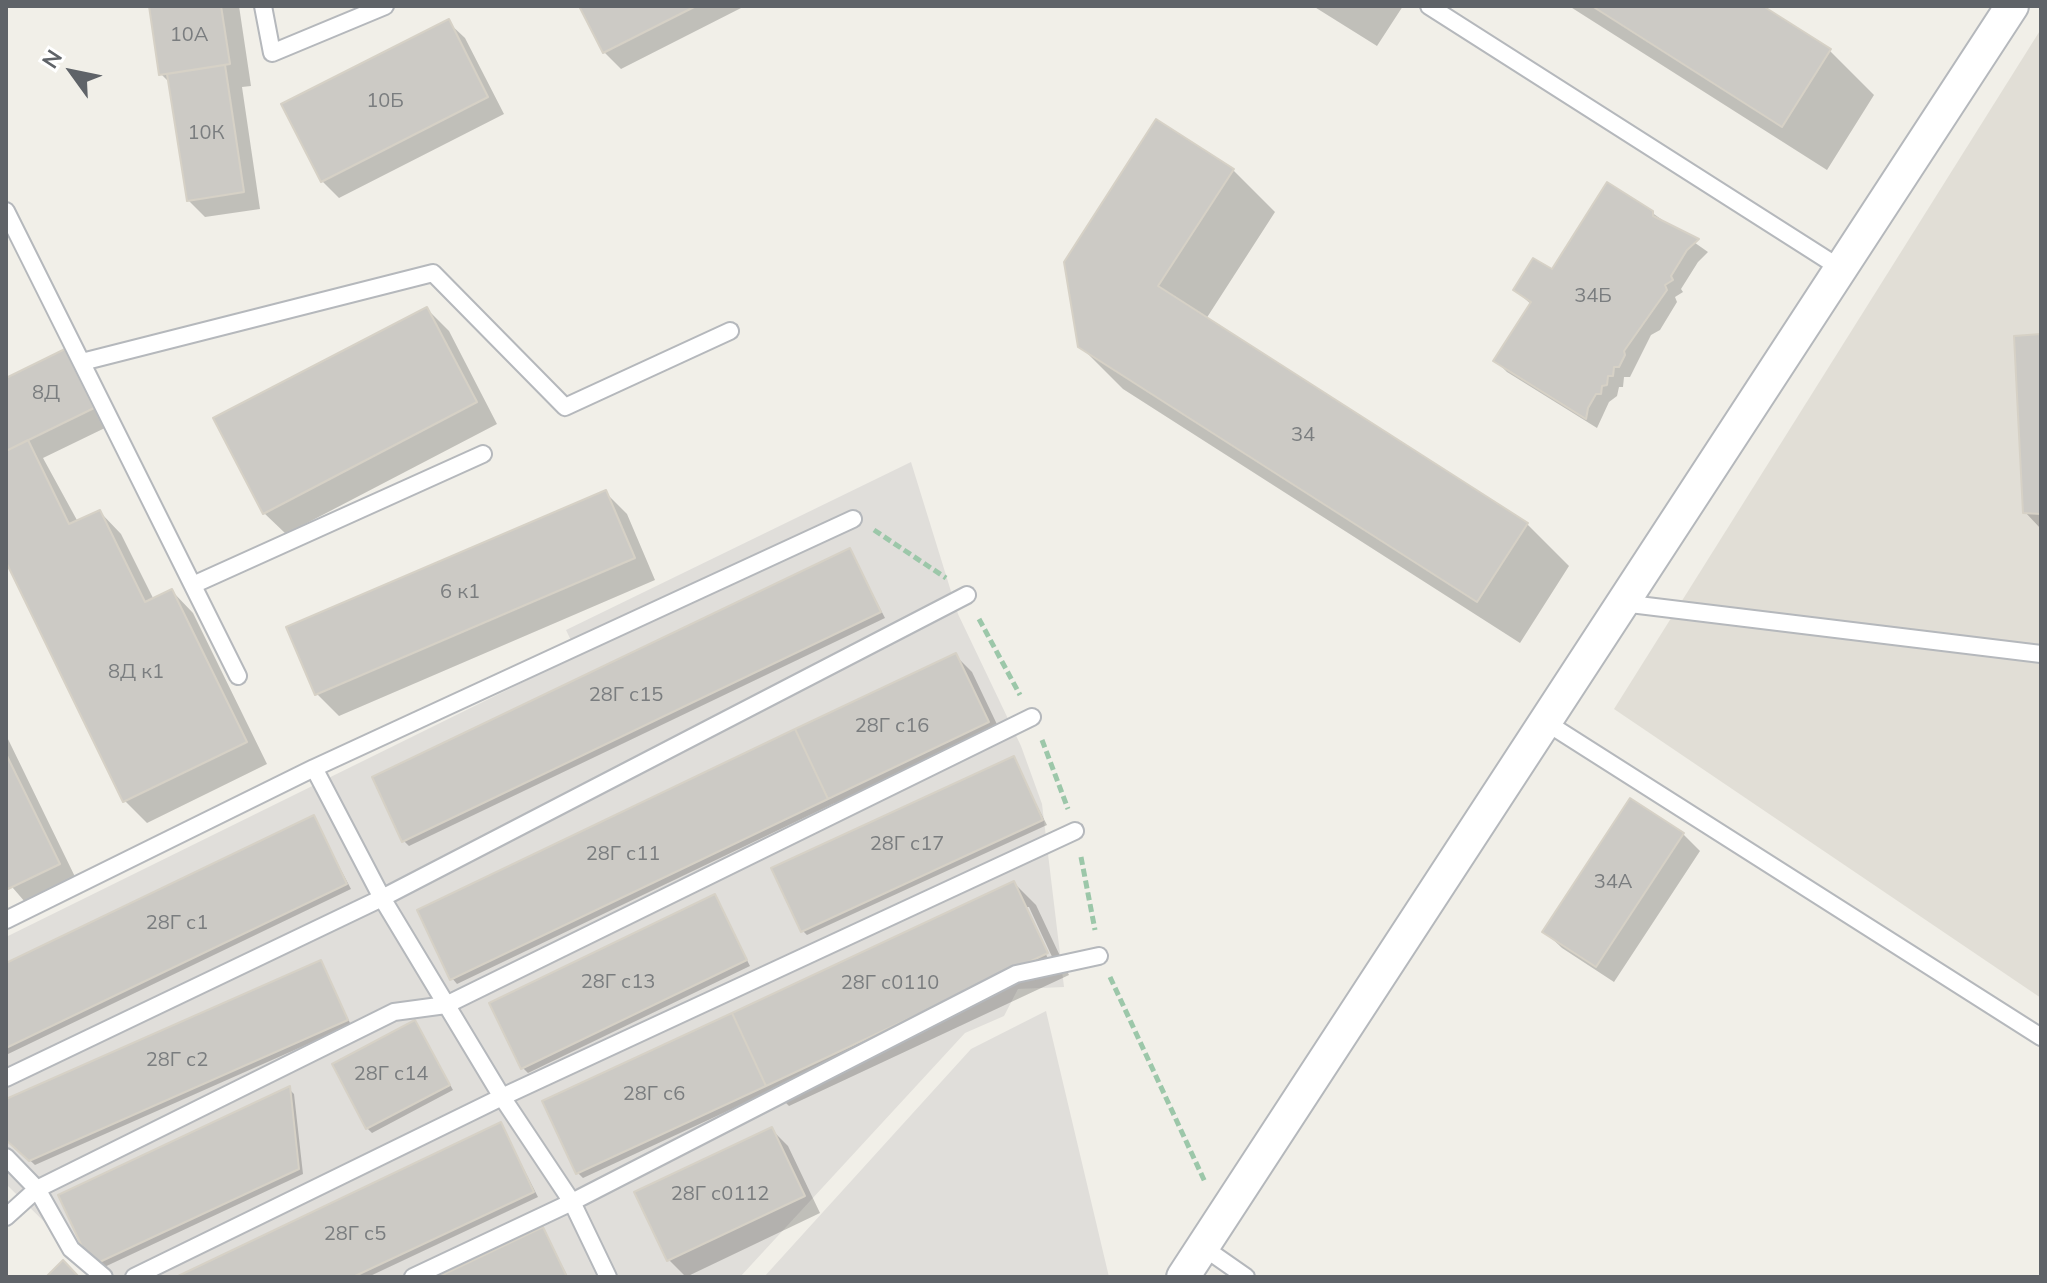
<!DOCTYPE html>
<meta charset="utf-8">
<style>
body{margin:0}
#map{position:relative;width:2047px;height:1283px;overflow:hidden;background:#f1efe8;font-family:Mulish,sans-serif}
canvas{display:block}
.frame{position:absolute;inset:0;border:8px solid #5f6368;pointer-events:none}
.north{position:absolute;left:32px;top:32px;width:80px;height:80px;-webkit-text-stroke:6px #fff;paint-order:stroke;rotate:303deg;font-size:22px;font-weight:700;line-height:32px;text-align:center;color:#5f6368}
.north::after{content:'';display:block;margin:auto;width:28px;height:36px;background:#5f6368;clip-path:polygon(50% 0,100% 100%,50% 72%,0 100%)}
</style>
<div id="map">
<canvas width="2047" height="1283"></canvas>
<div class="frame"></div>
<div class="north">N</div>
</div>
<script>
const ctx = document.querySelector('canvas').getContext('2d');
ctx.lineJoin = 'round';
function fillPath(path, color) {
  ctx.fillStyle = color;
  ctx.fill(path, 'evenodd');
}
function poly(rows) {
  const path = new Path2D();
  for (const r of rows) {
    path.moveTo(r[0], r[1]);
    for (let i = 2; i < r.length; i += 2) path.lineTo(r[i], r[i + 1]);
  }
  return path;
}
function stroke(path, color, width, dash) {
  ctx.strokeStyle = color;
  ctx.lineWidth = width;
  ctx.lineCap = dash ? 'butt' : 'round';
  ctx.setLineDash(dash || []);
  ctx.stroke(path);
}
function drawText(font, color, halo, rows, align = 'center') {
  ctx.font = font + ' Mulish,sans-serif';
  ctx.lineWidth = 6;
  ctx.setLineDash([]);
  ctx.textBaseline = 'middle';
  ctx.strokeStyle = halo;
  ctx.fillStyle = color;
  for (const [text, x, y, turn = 0] of rows) {
    ctx.save();
    ctx.translate(x, y);
    ctx.rotate((+turn || 0) * Math.PI / 180);
    ctx.textAlign = isNaN(turn) ? turn : align;
    if (halo) ctx.strokeText(text, 0, 0);
    ctx.fillText(text, 0, 0);
    ctx.restore();
  }
}
const industrial = poly([
 [911,462,958,614,1021,746,1042,804,1064,987,1018,989,1004,1016,965,1033,740,1277,100,1277,6,1184,6,937,578,655,566,630],
 [1046,1011,1109,1277,764,1277,971,1049]
]);
const education = poly([
 [2041,29,2041,998,1614,709]
]);
const shadow = poly([
 [151,6,239,6,251,86,242,87,260,209,205,217,188,200,171,84,161,74],
 [581,6,745,6,621,69,604,52],
 [1313,6,1403,6,1377,46],
 [1569,6,1760,6,1830,51,1874,95,1827,170],
 [448,22,465,38,504,114,339,198,322,181],
 [1233,170,1275,212,1206,319,1527,524,1569,566,1520,643,1123,389,1080,346],
 [1651,212,1708,252,1698,262,1681,289,1683,292,1675,297,1677,302,1660,330,1651,335,1630,377,1624,377,1623,387,1619,387,1617,396,1609,402,1597,428,1507,372,1496,361,1532,305,1515,290],
 [427,309,449,331,497,424,286,534,264,513],
 [2041,336,2041,529,2025,512],
 [65,351,81,368,109,426,43,458,78,522,100,512,121,534,154,600,172,591,193,613,267,764,147,823,125,801,6,558,6,380],
 [605,492,627,514,655,580,339,716,317,694],
 [850,550,885,618,409,846,404,841],
 [955,655,972,672,1004,739,847,814,835,803,457,984,452,978],
 [6,735,80,887,32,910,6,880],
 [1013,759,1047,825,807,935,802,930],
 [313,817,351,889,6,1055,6,965],
 [1683,834,1700,851,1614,982,1562,948,1545,932],
 [1014,883,1036,905,1069,975,789,1106,773,1090,583,1178,578,1173],
 [1024,907,1029,907,1054,961,1050,963],
 [714,896,750,966,528,1073,523,1068,491,1004],
 [320,962,351,1025,35,1165,6,1138,6,1102],
 [415,1022,453,1090,372,1133,367,1128],
 [289,1089,294,1094,303,1174,98,1270,61,1196],
 [501,1124,538,1197,368,1277,178,1277],
 [771,1129,788,1146,820,1213,686,1277,669,1260],
 [543,1229,568,1277,443,1277]
]);
const building = poly([
 [149,6,221,6,230,64,159,75,149,6],
 [579,6,696,6,603,53,579,6],
 [1592,6,1763,6,1831,49,1782,127,1592,6],
 [449,19,488,97,321,182,281,104,449,19],
 [225,65,244,192,187,201,167,74,225,65],
 [1156,119,1234,169,1158,286,1528,523,1477,602,1078,347,1064,262,1156,119],
 [1607,182,1653,211,1653,216,1699,239,1687,250,1671,276,1673,280,1665,285,1667,290,1624,351,1625,355,1619,367,1614,367,1613,376,1608,376,1607,385,1602,386,1601,394,1596,394,1588,408,1586,419,1493,361,1531,302,1513,290,1533,258,1552,269,1607,182],
 [427,307,477,402,263,514,213,418,427,307],
 [2041,334,2041,514,2023,513,2014,336,2041,334],
 [65,349,94,408,6,451,6,378,65,349],
 [28,440,69,524,100,510,145,602,172,589,247,742,123,802,6,562,6,451,28,440],
 [606,490,635,558,315,695,286,627,606,490],
 [850,548,881,612,402,842,372,777,850,548],
 [956,653,989,722,828,799,795,729,956,653],
 [795,729,828,799,450,980,417,910,795,729],
 [6,754,60,864,8,889,6,885,6,754],
 [1014,756,1043,820,801,932,771,868,1014,756],
 [1630,798,1684,833,1596,967,1542,932,1630,798],
 [314,815,347,884,6,1048,6,963,314,815],
 [1014,881,1048,953,766,1086,732,1013,1014,881],
 [715,894,747,960,521,1069,489,1003,715,894],
 [321,960,348,1020,29,1161,6,1140,6,1099,321,960],
 [732,1013,766,1086,576,1174,542,1101,732,1013],
 [415,1020,450,1085,366,1129,332,1064,415,1020],
 [290,1086,299,1169,91,1266,58,1195,290,1086],
 [501,1122,534,1192,353,1277,176,1277,501,1122],
 [772,1127,805,1196,667,1261,634,1192,772,1127],
 [543,1227,567,1277,438,1277,543,1227],
 [63,1260,79,1277,46,1277,63,1260]
]);
const path = poly([
 [874,530,946,578],
 [979,619,1020,695],
 [1042,740,1068,809],
 [1081,857,1095,930],
 [1110,977,1205,1182]
]);
const service = poly([
 [263,6,272,53,385,6],
 [1429,6,1840,268],
 [6,211,238,676],
 [82,362,433,273,565,407,730,331],
 [195,584,483,454],
 [1622,603,2041,654],
 [1544,721,2041,1037],
 [314,768,382,898,967,595],
 [6,920,314,768,853,519],
 [6,1078,382,898,502,1097,572,1202,608,1277],
 [6,1157,37,1189,71,1249,104,1277],
 [6,1217,37,1189,394,1012,446,1005,1032,717],
 [1203,1247,1246,1277],
 [134,1277,502,1097,1075,831],
 [413,1277,572,1202,1016,974,1099,956]
]);
const minor = poly([
 [1183,1277,2012,6]
]);
const numberNames = [
 ["10А",189,35],
 ["10Б",385,101],
 ["10К",206,133],
 ["34Б",1593,296],
 ["8Д",46,393],
 ["34",1303,435],
 ["6 к1",460,592],
 ["8Д к1",136,672],
 ["28Г с15",626,695],
 ["28Г с16",892,726],
 ["28Г с17",907,844],
 ["28Г с11",623,854],
 ["34А",1613,882],
 ["28Г с1",177,923],
 ["28Г с13",618,982],
 ["28Г с0110",890,983],
 ["28Г с2",177,1060],
 ["28Г с14",391,1074],
 ["28Г с6",654,1094],
 ["28Г с0112",720,1194],
 ["28Г с5",355,1234]
];
fillPath(industrial, '#e0deda');
fillPath(education, '#e1ded6');
fillPath(shadow, '#0003');
fillPath(building, '#cccac5');
stroke(building, '#d6d1c6', 2);
stroke(service, '#b5b8bc', 20);
stroke(minor, '#b5b8bc', 36);
stroke(path, '#9cc7a9', 5, [8, 4]);
stroke(service, '#fff', 16);
stroke(minor, '#fff', 32);
drawText('20px', '#7a7d7f', null, numberNames);
</script>
